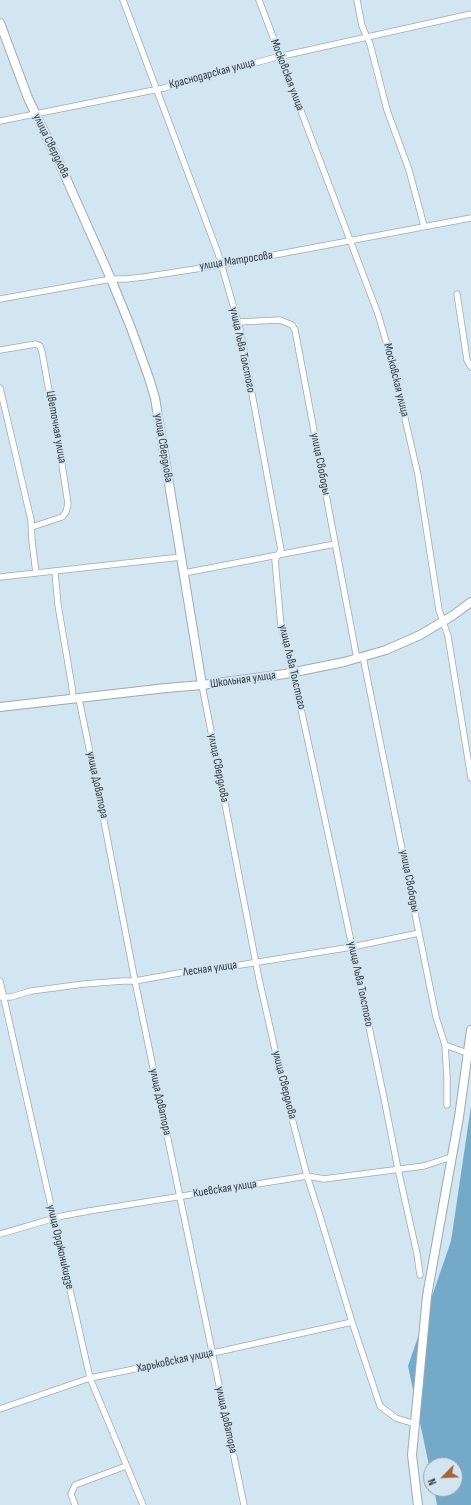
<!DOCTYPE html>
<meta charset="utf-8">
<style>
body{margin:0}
#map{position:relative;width:471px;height:1505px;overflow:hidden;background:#d2e6f2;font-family:"Sofia Sans Condensed",sans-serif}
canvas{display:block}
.north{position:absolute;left:423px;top:1457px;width:40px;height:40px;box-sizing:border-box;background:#d2e6f2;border:1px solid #91a0a9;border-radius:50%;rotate:246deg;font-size:11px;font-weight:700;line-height:16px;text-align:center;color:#30383c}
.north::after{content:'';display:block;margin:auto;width:14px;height:18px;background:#a66232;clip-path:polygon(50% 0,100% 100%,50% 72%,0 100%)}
</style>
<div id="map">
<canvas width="471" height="1505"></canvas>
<div class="north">N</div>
</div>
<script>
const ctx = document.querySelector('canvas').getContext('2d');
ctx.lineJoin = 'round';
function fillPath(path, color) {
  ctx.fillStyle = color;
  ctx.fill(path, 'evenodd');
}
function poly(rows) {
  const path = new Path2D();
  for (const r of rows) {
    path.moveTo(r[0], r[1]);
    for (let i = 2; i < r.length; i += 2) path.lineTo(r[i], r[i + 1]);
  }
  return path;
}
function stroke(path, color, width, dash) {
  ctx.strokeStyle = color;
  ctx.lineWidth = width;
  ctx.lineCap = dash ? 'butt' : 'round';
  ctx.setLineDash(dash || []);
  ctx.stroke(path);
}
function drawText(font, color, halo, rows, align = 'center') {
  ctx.font = font + ' "Sofia Sans Condensed",sans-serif';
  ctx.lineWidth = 4;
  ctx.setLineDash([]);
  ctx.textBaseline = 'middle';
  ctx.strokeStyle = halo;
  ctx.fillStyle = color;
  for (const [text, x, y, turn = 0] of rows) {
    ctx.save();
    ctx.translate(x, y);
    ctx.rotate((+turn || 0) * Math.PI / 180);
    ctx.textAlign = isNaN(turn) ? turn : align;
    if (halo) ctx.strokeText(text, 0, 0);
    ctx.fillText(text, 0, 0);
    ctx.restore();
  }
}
const forest = poly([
 [471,1106,471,1505,437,1505,434,1489,455,1489,455,1465,431,1465,431,1475,408,1366,451,1241]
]);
const street = poly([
 [123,0,218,253,240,329,281,550,275,560,281,626,296,686,334,861,384,1098,398,1169,417,1254,420,1275],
 [259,0,378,314,392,362,418,475,439,610,448,636,471,778],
 [357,0,362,26,370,44,387,110,409,170,424,226],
 [0,121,164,88,273,58,471,14],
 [457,294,467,360,471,367],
 [0,299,111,279,126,279,144,277,221,265,471,218],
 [238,322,280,320,292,325,295,330,357,659],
 [0,350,36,344,40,346,42,352,61,458,68,504,66,512,62,517,32,527],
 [0,388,31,520,32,541,36,573],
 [55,572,58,605,72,687,73,699],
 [184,573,335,544],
 [0,577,181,557],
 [363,657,436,1017,445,1045,447,1077,447,1105],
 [202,685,259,979,281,1076,307,1176,319,1213,352,1322,380,1406,396,1418,415,1424],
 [79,699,103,816,135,981,244,1505],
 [0,981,90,1378,143,1505],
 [0,997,11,997,31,991,84,984,123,981,135,981,179,973,240,965,352,947,419,933],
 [445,1045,467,1053],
 [0,1234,62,1216,89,1211,307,1176,324,1179,424,1166,451,1157],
 [0,1409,90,1378,204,1355,352,1322],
 [75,1505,71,1494,75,1485,126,1466]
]);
const secondary = poly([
 [0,23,28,98,62,169,111,279,131,328,149,378,155,398,202,685],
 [0,707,166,688,202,685,285,674,344,662,386,650,420,635,452,616,471,602],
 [418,1505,412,1455,427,1296,459,1117,471,1030]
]);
const streetNames = [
 ["Краснодарская улица",212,74,-15],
 ["Московская улица",287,75,69],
 ["улица Свердлова",51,146,64],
 ["улица Матросова",236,261,-9],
 ["улица Льва Толстого",242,350,78],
 ["Московская улица",396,380,76],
 ["Цветочная улица",56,427,80],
 ["улица Свердлова",163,448,81],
 ["улица Свободы",320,464,79],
 ["улица Льва Толстого",292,667,77],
 ["Школьная улица",243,680,-8],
 ["улица Свердлова",218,768,79],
 ["улица Доватора",97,785,78],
 ["улица Свободы",409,881,79],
 ["Лесная улица",210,969,-8],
 ["улица Льва Толстого",360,984,78],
 ["улица Свердлова",284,1085,76],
 ["улица Доватора",160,1102,78],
 ["Киевская улица",225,1189,-9],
 ["улица Орджоникидзе",60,1247,77],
 ["Харьковская улица",175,1361,-12],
 ["улица Доватора",226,1420,78]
];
fillPath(forest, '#74aac7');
stroke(street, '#98abb6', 7);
stroke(secondary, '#98abb6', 10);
stroke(street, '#fff', 5.5);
stroke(secondary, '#fff', 8);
drawText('12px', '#30383c', '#d2e6f2', streetNames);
</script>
